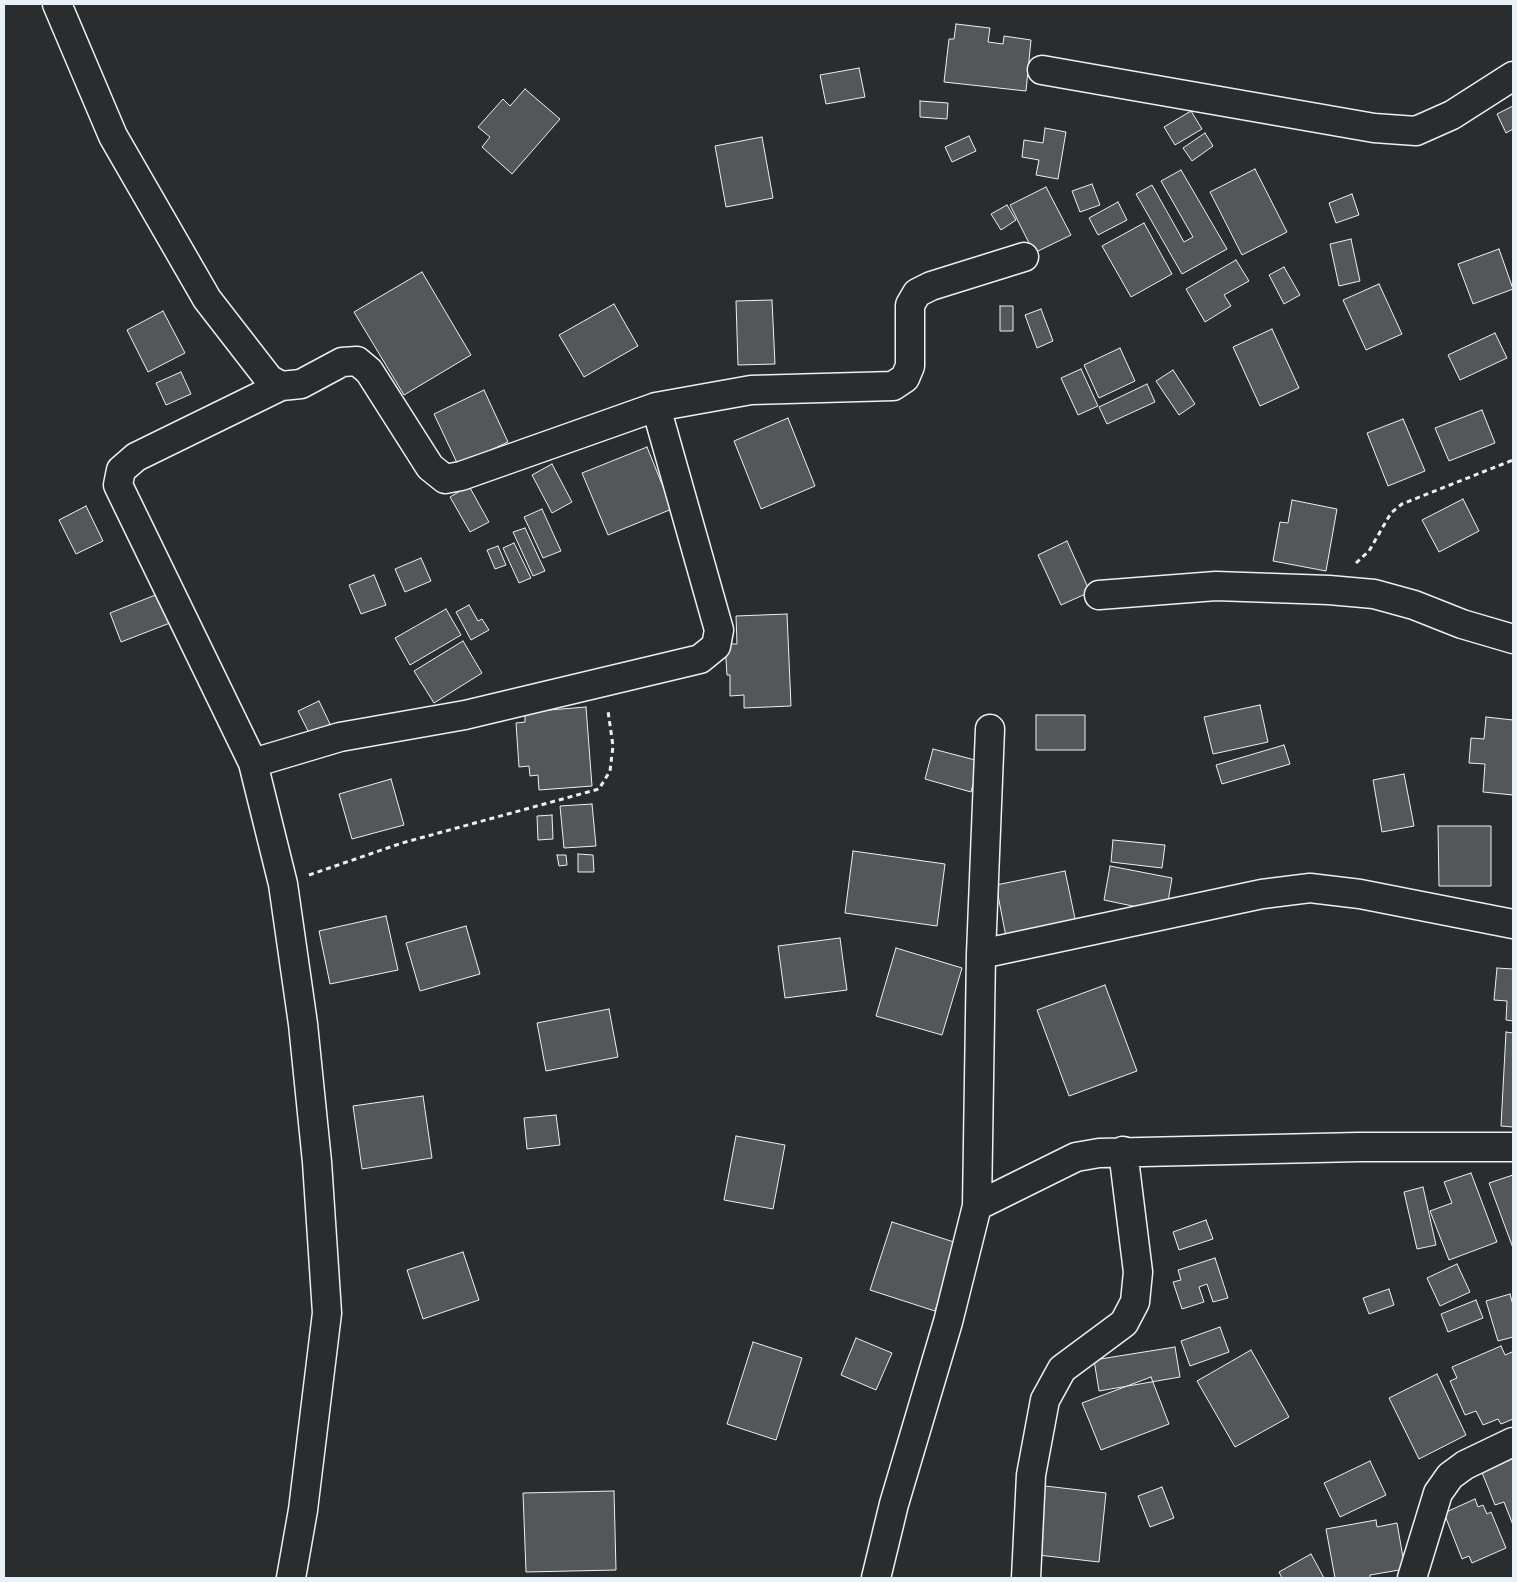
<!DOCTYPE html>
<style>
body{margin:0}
#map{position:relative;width:1517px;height:1582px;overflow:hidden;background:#2a2d2e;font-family:"Playpen Sans",sans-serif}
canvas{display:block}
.frame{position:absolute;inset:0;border:5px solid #e8f1f8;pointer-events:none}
</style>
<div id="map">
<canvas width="1517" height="1582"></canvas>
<div class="frame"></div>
</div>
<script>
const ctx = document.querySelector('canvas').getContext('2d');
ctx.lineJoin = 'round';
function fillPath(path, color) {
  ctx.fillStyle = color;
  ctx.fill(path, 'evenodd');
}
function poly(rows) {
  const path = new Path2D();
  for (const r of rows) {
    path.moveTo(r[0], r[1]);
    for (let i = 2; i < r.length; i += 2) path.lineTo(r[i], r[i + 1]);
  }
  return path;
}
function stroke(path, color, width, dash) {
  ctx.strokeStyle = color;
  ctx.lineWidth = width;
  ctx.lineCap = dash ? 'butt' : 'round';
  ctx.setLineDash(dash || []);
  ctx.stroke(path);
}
const building = poly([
 [956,24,990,28,988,42,1003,44,1004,36,1031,40,1026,91,944,82,949,39,954,39,956,24],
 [859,68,865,97,826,104,820,75,859,68],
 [525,89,560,119,512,174,482,147,490,137,478,127,503,99,510,106,525,89],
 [920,101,948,103,947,119,920,117,920,101],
 [1513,106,1513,129,1506,133,1497,114,1513,106],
 [1191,111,1202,129,1175,145,1164,127,1191,111],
 [1045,128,1066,132,1058,179,1036,175,1039,160,1022,157,1024,140,1043,143,1045,128],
 [1205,133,1213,146,1192,161,1183,148,1205,133],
 [969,136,976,151,952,162,945,147,969,136],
 [762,137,773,198,726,207,715,146,762,137],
 [1255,169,1287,232,1242,255,1210,192,1255,169],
 [1181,170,1227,249,1182,274,1136,194,1152,185,1184,242,1193,237,1161,181,1181,170],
 [1092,184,1100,205,1080,212,1072,191,1092,184],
 [1046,187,1071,235,1034,253,1010,205,1046,187],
 [1352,194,1359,215,1336,223,1329,203,1352,194],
 [1118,202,1127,220,1098,235,1089,218,1118,202],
 [1007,205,1016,220,1001,230,991,214,1007,205],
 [1144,223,1172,274,1131,297,1102,246,1144,223],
 [1351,239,1360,281,1339,286,1330,244,1351,239],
 [1499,249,1513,289,1473,304,1458,264,1499,249],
 [1236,260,1249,281,1224,295,1231,306,1205,322,1186,289,1236,260],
 [1284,267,1300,295,1284,304,1269,275,1284,267],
 [422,272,471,355,404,395,354,312,422,272],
 [1379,284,1402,334,1366,350,1343,300,1379,284],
 [772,300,775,364,738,365,736,301,772,300],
 [614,304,638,346,584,377,559,335,614,304],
 [1000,306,1013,306,1013,331,1000,331,1000,306],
 [1041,309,1053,341,1037,348,1025,315,1041,309],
 [163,311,185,353,148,372,127,330,163,311],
 [1272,329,1299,388,1260,406,1233,347,1272,329],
 [1495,333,1507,358,1460,380,1448,355,1495,333],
 [1120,348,1135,381,1099,398,1084,365,1120,348],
 [1081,369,1098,406,1078,415,1061,378,1081,369],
 [1173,370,1195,404,1179,415,1156,381,1173,370],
 [181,372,191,394,166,405,156,383,181,372],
 [1147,384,1155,402,1107,424,1099,407,1147,384],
 [484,390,508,442,458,465,434,414,484,390],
 [1482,410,1495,443,1449,461,1435,428,1482,410],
 [788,418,815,486,761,509,734,441,788,418],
 [1403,419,1425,471,1388,486,1367,433,1403,419],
 [647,447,672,509,608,535,582,473,647,447],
 [552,464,572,502,552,513,532,475,552,464],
 [469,486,489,522,470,532,450,497,469,486],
 [1463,499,1479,531,1439,552,1422,520,1463,499],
 [1292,500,1337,509,1326,571,1273,561,1280,522,1288,523,1292,500],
 [86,506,103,541,76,554,59,520,86,506],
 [542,509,561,551,543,558,524,517,542,509],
 [525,528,545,571,533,576,513,532,525,528],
 [1067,541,1090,592,1061,605,1038,555,1067,541],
 [514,543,531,578,519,583,503,548,514,543],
 [498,546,506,565,495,569,487,550,498,546],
 [421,558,431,581,405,592,395,569,421,558],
 [374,575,386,605,361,614,349,585,374,575],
 [158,594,170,623,121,642,110,613,158,594],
 [469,605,478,621,482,619,489,630,471,640,456,612,469,605],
 [446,609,461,635,410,665,395,638,446,609],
 [787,614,791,706,744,708,744,695,730,696,730,675,727,675,725,644,737,644,736,616,787,614],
 [463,641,482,673,434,703,414,671,463,641],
 [319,701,330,724,310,735,298,711,319,701],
 [1260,705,1268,742,1213,754,1204,717,1260,705],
 [586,707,592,786,539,790,538,775,530,776,529,766,519,767,516,723,525,722,525,712,586,707],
 [1036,715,1085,715,1085,750,1036,750,1036,715],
 [1486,717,1513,720,1513,795,1483,792,1485,764,1469,763,1471,738,1484,739,1486,717],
 [1284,745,1290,764,1222,784,1216,765,1284,745],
 [933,749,979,761,971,792,925,779,933,749],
 [1404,774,1414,826,1382,832,1373,780,1404,774],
 [391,779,404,825,352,839,339,794,391,779],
 [592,804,596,846,564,848,560,806,592,804],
 [552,815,553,839,538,840,537,816,552,815],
 [1438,826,1491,826,1491,886,1439,886,1438,826],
 [1113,840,1165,845,1162,868,1111,862,1113,840],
 [853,851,945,864,937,926,845,913,853,851],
 [578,854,593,855,594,872,578,872,578,854],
 [557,855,566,855,567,865,559,866,557,855],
 [1110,866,1172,878,1166,913,1104,900,1110,866],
 [1065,871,1077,928,1007,942,996,885,1065,871],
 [386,916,398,970,330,984,319,931,386,916],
 [466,926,480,974,420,991,406,943,466,926],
 [840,938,847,990,785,998,778,946,840,938],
 [896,948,962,968,942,1035,876,1016,896,948],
 [1497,968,1513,969,1513,1021,1506,1020,1507,1001,1494,1000,1497,968],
 [1105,985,1137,1071,1069,1096,1037,1010,1105,985],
 [609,1009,618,1057,546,1071,537,1023,609,1009],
 [1506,1032,1513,1033,1513,1127,1501,1126,1506,1032],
 [423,1096,432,1158,362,1169,353,1106,423,1096],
 [556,1115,560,1145,527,1149,524,1118,556,1115],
 [736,1136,785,1145,773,1209,724,1200,736,1136],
 [1471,1173,1497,1242,1449,1260,1430,1211,1452,1203,1444,1182,1471,1173],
 [1513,1175,1513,1248,1489,1183,1513,1175],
 [1423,1187,1436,1245,1417,1249,1404,1192,1423,1187],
 [1206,1220,1213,1239,1179,1250,1173,1232,1206,1220],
 [892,1222,957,1243,935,1311,870,1290,892,1222],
 [463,1252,479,1300,423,1319,407,1270,463,1252],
 [1215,1258,1228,1298,1213,1302,1207,1284,1199,1287,1204,1302,1182,1309,1173,1282,1181,1280,1178,1270,1215,1258],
 [1457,1264,1470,1292,1440,1306,1427,1278,1457,1264],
 [1389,1289,1394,1305,1369,1314,1363,1298,1389,1289],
 [1510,1294,1513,1305,1513,1337,1498,1341,1486,1301,1510,1294],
 [1476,1300,1483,1318,1448,1332,1441,1314,1476,1300],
 [1220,1327,1229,1352,1190,1366,1181,1341,1220,1327],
 [856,1338,892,1353,876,1390,841,1375,856,1338],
 [753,1342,802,1358,776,1440,727,1424,753,1342],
 [1501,1346,1505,1355,1512,1352,1513,1355,1513,1419,1501,1424,1498,1419,1483,1425,1476,1411,1465,1415,1450,1381,1457,1378,1452,1367,1501,1346],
 [1175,1347,1180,1377,1099,1391,1094,1360,1175,1347],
 [1251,1350,1289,1417,1235,1447,1197,1381,1251,1350],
 [1437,1374,1466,1435,1419,1459,1389,1398,1437,1374],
 [1151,1377,1169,1424,1101,1450,1082,1403,1151,1377],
 [1513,1453,1513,1525,1504,1502,1495,1505,1479,1465,1513,1453],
 [1370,1461,1386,1495,1340,1517,1324,1483,1370,1461],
 [1045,1486,1106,1493,1099,1562,1038,1555,1045,1486],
 [1162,1487,1174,1518,1150,1527,1138,1496,1162,1487],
 [614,1491,616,1570,526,1572,523,1493,614,1491],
 [1475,1499,1478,1507,1483,1505,1487,1514,1491,1512,1506,1548,1472,1563,1469,1556,1462,1559,1444,1513,1475,1499],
 [1376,1520,1377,1527,1397,1523,1405,1569,1370,1575,1370,1578,1335,1578,1326,1529,1376,1520],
 [1311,1554,1324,1578,1282,1578,1279,1572,1311,1554]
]);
const path = poly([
 [1356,563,1369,551,1391,513,1402,504,1513,460],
 [309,875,402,843,599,789,610,771,613,746,608,711]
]);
const street = poly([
 [57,4,113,136,207,299,269,379,281,386,301,384,342,362,357,361,369,371,430,467,445,479,461,476,656,407,751,390,893,386,905,378,910,366,910,305,917,293,931,286,1024,257],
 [1042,70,1374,128,1416,131,1452,115,1513,76],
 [281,386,136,457,121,470,118,485,253,763,283,884,303,1024,317,1162,327,1313,303,1510,291,1578],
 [1099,595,1216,586,1329,590,1374,594,1414,605,1462,624,1513,639],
 [253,763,340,737,465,715,700,659,716,646,719,630,656,407],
 [981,954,1262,894,1310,888,1360,894,1513,924],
 [977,1206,1076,1157,1099,1153,1359,1147,1513,1147],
 [876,1578,894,1504,948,1322,977,1206,981,954,990,729],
 [1026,1578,1031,1475,1045,1400,1062,1369,1124,1323,1135,1302,1138,1272,1123,1151],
 [1412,1578,1438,1493,1450,1476,1465,1465,1513,1442]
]);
fillPath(building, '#535759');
stroke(building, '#e8f1f8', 1);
stroke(street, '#e8f1f8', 31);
stroke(path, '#e8f1f8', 3, [5, 4]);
stroke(street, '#2a2d2e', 28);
</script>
